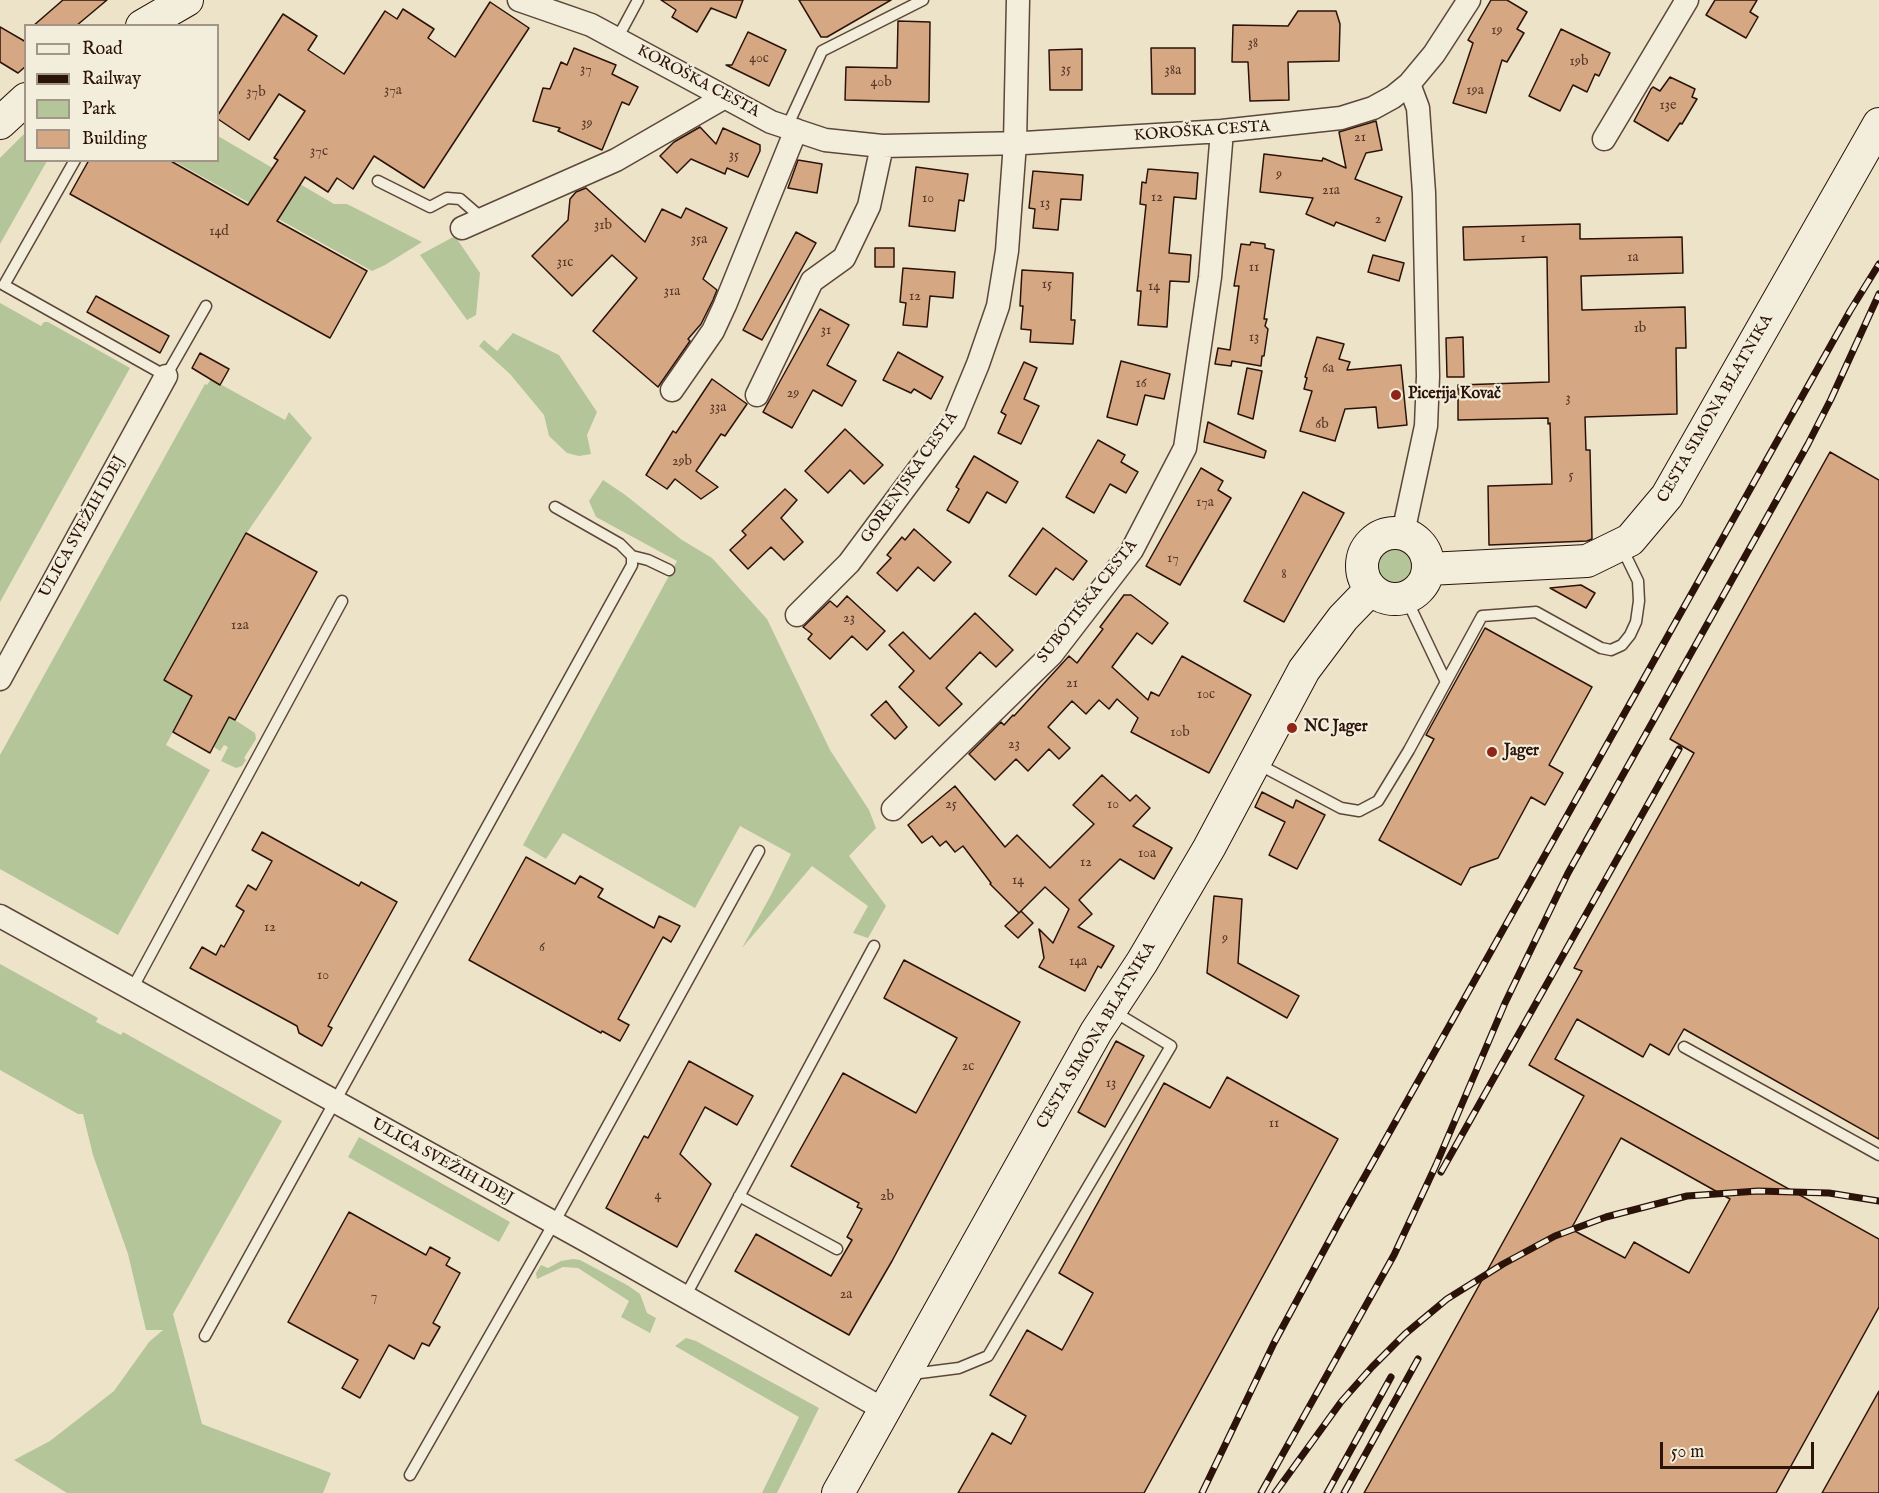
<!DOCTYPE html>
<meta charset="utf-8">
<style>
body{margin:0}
#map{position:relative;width:1879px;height:1493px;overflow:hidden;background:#ede3c9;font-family:"IM FELL English",serif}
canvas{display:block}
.legend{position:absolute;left:24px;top:24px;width:195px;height:138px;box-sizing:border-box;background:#f3eddc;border:2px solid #a39688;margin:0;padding:8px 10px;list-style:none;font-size:18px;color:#2b1309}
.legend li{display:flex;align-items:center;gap:12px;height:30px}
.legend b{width:30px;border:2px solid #a39688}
.scale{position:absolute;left:1660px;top:1442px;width:154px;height:27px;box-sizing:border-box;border:3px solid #2b1309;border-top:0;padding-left:8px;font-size:18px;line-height:21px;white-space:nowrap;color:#2b1309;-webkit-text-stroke:4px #f3eddc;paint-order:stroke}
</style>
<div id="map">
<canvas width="1879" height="1493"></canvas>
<ul class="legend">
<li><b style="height:8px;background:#f3eddc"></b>Road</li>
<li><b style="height:8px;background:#2b1309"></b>Railway</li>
<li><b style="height:16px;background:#b4c59a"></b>Park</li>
<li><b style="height:16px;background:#d6a783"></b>Building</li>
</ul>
<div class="scale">50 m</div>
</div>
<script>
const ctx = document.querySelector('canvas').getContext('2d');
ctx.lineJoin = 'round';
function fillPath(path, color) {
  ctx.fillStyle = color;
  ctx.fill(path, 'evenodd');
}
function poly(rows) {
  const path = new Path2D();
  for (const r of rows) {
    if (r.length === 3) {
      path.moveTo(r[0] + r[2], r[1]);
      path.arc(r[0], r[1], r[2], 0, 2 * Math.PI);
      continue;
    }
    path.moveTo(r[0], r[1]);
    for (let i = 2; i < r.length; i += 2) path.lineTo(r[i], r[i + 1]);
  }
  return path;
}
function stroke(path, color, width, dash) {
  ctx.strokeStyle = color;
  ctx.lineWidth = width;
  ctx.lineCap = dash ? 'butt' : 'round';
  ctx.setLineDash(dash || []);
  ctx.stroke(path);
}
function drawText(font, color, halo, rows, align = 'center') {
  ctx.font = font + ' "IM FELL English",serif';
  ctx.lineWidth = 4.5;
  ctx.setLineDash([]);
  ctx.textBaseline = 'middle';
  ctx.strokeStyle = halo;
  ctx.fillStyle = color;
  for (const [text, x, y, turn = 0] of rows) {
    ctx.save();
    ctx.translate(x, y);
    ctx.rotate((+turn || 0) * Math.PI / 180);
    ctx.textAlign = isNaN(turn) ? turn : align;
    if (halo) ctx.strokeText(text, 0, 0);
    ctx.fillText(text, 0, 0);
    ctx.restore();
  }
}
const green = poly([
 [25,133,26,160,47,161,0,244,0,158],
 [218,136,334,204,347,204,422,242,385,265,372,271,174,161,218,160],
 [455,236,480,273,476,315,467,320,420,255],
 [0,303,41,326,44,322,48,322,130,368,0,602],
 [513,333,559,355,597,412,587,435,591,454,579,456,567,453,549,436,544,415,510,374,479,346,484,340,497,351],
 [211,379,285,420,289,412,312,438,248,531,164,680,235,720,255,733,256,739,244,758,246,760,242,766,236,768,221,761,228,747,224,745,220,751,214,747,218,737,200,717,185,709,166,745,210,770,118,935,0,869,0,755,205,384,207,385],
 [603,480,624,494,682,540,712,558,767,619,830,750,869,810,876,828,849,856,886,906,868,938,853,933,868,906,812,866,742,948,772,893,791,854,740,826,695,908,563,833,546,859,523,845,677,561,596,517,589,501],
 [1395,566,25],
 [0,964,98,1018,96,1022,121,1035,123,1032,282,1121,173,1314,202,1424,331,1473,323,1493,67,1493,14,1460,50,1441,114,1391,149,1342,163,1330,146,1330,128,1254,93,1155,83,1114,78,1114,0,1070],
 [359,1137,510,1222,499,1242,348,1157],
 [573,1259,580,1260,627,1285,640,1294,647,1313,656,1318,650,1333,621,1317,629,1301,578,1268,563,1267,537,1279,536,1273,541,1265,548,1268,561,1261],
 [686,1338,696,1341,819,1408,777,1493,762,1493,799,1417,675,1346]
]);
const building = poly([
 [63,0,107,0,76,26,33,26,63,0],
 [661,0,743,0,736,18,711,8,697,32,672,17,676,10,661,0],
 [799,0,891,0,827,37,821,37,799,0],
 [1491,0,1507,0,1527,12,1517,29,1524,33,1507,62,1502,60,1486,113,1453,103,1473,43,1468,40,1491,0],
 [1715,0,1757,0,1750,12,1758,17,1746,38,1706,15,1715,0],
 [490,2,529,28,424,188,374,156,353,189,337,178,328,192,305,177,277,221,367,271,330,338,70,194,89,160,169,160,248,205,278,160,274,158,305,111,279,94,249,140,218,119,218,115,283,14,317,36,308,50,344,74,385,11,397,19,403,9,434,29,428,38,455,57,490,2],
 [1298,11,1336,11,1340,24,1339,61,1288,62,1289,100,1250,101,1248,62,1232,62,1233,25,1288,26,1298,11],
 [898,21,930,22,929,102,845,100,846,67,897,68,898,21],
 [0,27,26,42,26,66,18,73,0,62,0,27],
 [1561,29,1610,53,1599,76,1595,74,1587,92,1573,85,1560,111,1529,96,1561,29],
 [748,32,786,50,769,86,726,65,732,65,748,32],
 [574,48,616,65,612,74,638,87,629,105,622,102,602,150,558,131,560,128,533,121,543,88,550,89,561,62,567,65,574,48],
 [1151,48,1195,48,1195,94,1152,94,1151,48],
 [1082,49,1082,90,1050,90,1049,50,1082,49],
 [1670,77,1695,89,1692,97,1697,99,1682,124,1680,123,1668,141,1634,121,1651,89,1653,87,1660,91,1670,77],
 [1376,121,1382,150,1366,153,1355,179,1402,197,1385,241,1336,222,1334,226,1306,214,1313,198,1260,192,1264,154,1322,161,1323,158,1346,168,1339,132,1376,121],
 [700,127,716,144,723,128,760,145,760,151,748,177,727,168,725,174,691,159,677,173,660,156,674,142,700,127],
 [798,160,822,164,817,193,788,188,798,160],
 [916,167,968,174,964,201,959,200,955,231,909,226,916,167],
 [1148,169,1198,173,1196,199,1174,197,1169,253,1191,255,1189,282,1170,281,1167,327,1138,325,1141,291,1137,291,1146,205,1140,204,1142,182,1146,183,1148,169],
 [1033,171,1083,175,1081,200,1061,199,1058,230,1033,228,1035,209,1029,208,1033,171],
 [586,188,645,242,662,209,681,218,686,208,727,228,703,279,717,290,713,300,701,324,688,339,690,341,658,387,593,331,637,278,612,255,572,296,532,256,568,220,570,199,576,192,586,188],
 [1580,224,1580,239,1682,237,1683,273,1581,276,1582,310,1685,307,1686,348,1676,348,1677,414,1585,417,1586,450,1590,450,1592,539,1587,541,1489,545,1488,486,1552,484,1550,423,1548,424,1548,418,1458,420,1458,385,1549,382,1547,257,1464,260,1463,227,1580,224],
 [796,232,816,243,762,340,743,330,796,232],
 [1251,242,1265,244,1265,248,1274,250,1264,319,1267,319,1265,326,1268,329,1264,356,1262,356,1261,366,1232,361,1231,366,1215,364,1218,348,1230,350,1239,286,1234,286,1241,244,1250,245,1251,242],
 [875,248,894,248,894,267,875,267,875,248],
 [1373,255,1404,263,1399,281,1368,272,1373,255],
 [903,268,955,272,953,298,930,296,927,327,903,325,906,303,900,302,903,268],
 [1022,270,1073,273,1071,320,1075,320,1073,344,1030,342,1031,330,1021,329,1023,306,1020,306,1022,270],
 [96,296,169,336,160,353,87,312,96,296],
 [820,309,849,325,827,365,856,381,842,406,813,390,792,428,763,412,820,309],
 [1317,337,1344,344,1339,359,1350,362,1347,370,1401,365,1407,425,1378,428,1376,407,1345,409,1335,441,1300,431,1312,391,1304,389,1307,378,1305,377,1317,337],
 [1463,337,1464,377,1447,377,1446,338,1463,337],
 [898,352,943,377,931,399,914,389,911,393,883,380,898,352],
 [200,353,229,369,220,385,192,368,200,353],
 [1121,361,1170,374,1164,399,1145,395,1137,425,1107,417,1121,361],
 [1024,362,1037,368,1024,399,1039,406,1021,444,998,433,1006,415,1001,412,1024,362],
 [1247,368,1262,371,1253,419,1238,414,1247,368],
 [712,379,747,404,725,436,721,434,696,471,718,487,701,499,675,479,667,489,646,475,673,431,676,433,712,379],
 [1208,422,1266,451,1264,458,1204,442,1208,422],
 [845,429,883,465,864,484,850,470,828,493,805,471,845,429],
 [1098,440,1125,455,1121,462,1138,472,1126,493,1110,484,1094,513,1066,497,1098,440],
 [1830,452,1879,480,1879,1139,1684,1029,1669,1055,1650,1044,1643,1057,1577,1019,1555,1059,1879,1239,1879,1307,1776,1493,1364,1493,1584,1096,1529,1065,1582,971,1574,968,1694,753,1670,739,1830,452],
 [1621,1138,1730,1199,1689,1273,1634,1242,1625,1258,1571,1229,1621,1138],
 [974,456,1018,482,1006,503,987,492,969,523,947,510,959,489,956,487,974,456],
 [1201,468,1223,481,1218,490,1231,498,1180,585,1146,566,1201,468],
 [785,489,797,500,781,518,803,542,784,560,771,547,748,569,730,550,746,535,742,531,785,489],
 [1303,492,1344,513,1284,622,1244,601,1303,492],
 [1043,528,1087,561,1073,580,1056,568,1036,595,1009,576,1043,528],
 [914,529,951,562,934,581,918,567,897,591,877,573,891,558,887,555,902,537,905,540,914,529],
 [246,533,317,572,235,720,229,717,210,753,173,732,192,696,164,680,246,533],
 [1581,585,1595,593,1586,608,1550,588,1581,585],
 [1124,595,1131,595,1168,623,1152,644,1137,633,1112,667,1148,700,1151,692,1159,696,1182,656,1251,695,1209,773,1131,732,1138,718,1117,699,1109,709,1099,700,1086,714,1072,701,1048,727,1070,748,1059,759,1049,749,1028,771,1016,759,995,780,969,754,1001,722,1004,725,1013,715,1014,716,1069,656,1077,663,1103,629,1100,627,1124,595],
 [847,596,885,631,867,650,852,636,830,659,808,639,812,634,803,627,830,601,837,607,847,596],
 [975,613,1013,650,996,667,980,652,946,688,962,704,939,726,899,687,914,671,889,645,903,632,930,659,975,613],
 [1485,628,1592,687,1549,765,1563,773,1545,805,1531,797,1498,858,1470,868,1461,885,1379,840,1434,739,1426,735,1485,628],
 [886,701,907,727,895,739,871,715,886,701],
 [1102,775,1130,801,1136,795,1150,808,1133,826,1172,848,1154,879,1120,859,1079,900,1092,914,1078,927,1114,946,1101,968,1098,966,1085,991,1039,967,1044,958,1039,929,1053,943,1069,909,1045,887,1019,913,990,884,991,883,963,846,955,852,946,841,940,846,932,836,922,843,908,825,955,786,1005,847,1017,835,1050,868,1094,824,1073,805,1102,775],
 [1262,792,1293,808,1296,800,1325,815,1297,869,1269,855,1285,822,1255,807,1262,792],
 [262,832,359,886,361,882,397,902,328,1026,332,1028,322,1046,299,1033,297,1026,190,968,202,947,216,955,221,945,224,947,244,911,236,906,248,885,256,890,272,861,252,850,262,832],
 [526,857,575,884,580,876,603,889,598,897,654,928,659,916,680,926,671,942,663,937,618,1019,629,1025,620,1041,602,1031,601,1033,469,960,526,857],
 [1214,896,1242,899,1238,963,1299,996,1287,1018,1207,973,1214,896],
 [1021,911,1033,923,1018,938,1005,926,1021,911],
 [904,960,1020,1022,892,1261,849,1335,735,1271,756,1234,831,1276,852,1240,847,1237,862,1209,857,1207,859,1203,791,1166,843,1073,916,1113,941,1067,957,1038,884,998,904,960],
 [1116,1041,1144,1056,1105,1127,1078,1112,1116,1041],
 [689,1061,753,1096,737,1125,705,1107,680,1154,711,1184,677,1247,606,1208,644,1136,648,1138,689,1061],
 [1227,1077,1338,1139,1144,1493,958,1493,992,1433,1011,1444,1026,1416,990,1395,1027,1330,1062,1350,1093,1293,1059,1273,1164,1083,1210,1108,1227,1077],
 [349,1212,426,1255,430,1247,450,1258,446,1265,460,1273,433,1323,440,1327,429,1346,422,1343,414,1359,389,1345,360,1398,342,1388,358,1360,288,1322,349,1212],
 [1879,1391,1879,1493,1822,1493,1879,1391]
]);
const lane = poly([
 [617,39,638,0],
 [787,127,822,51,923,0],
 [75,160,4,285,166,376,206,306],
 [378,181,430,207,447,198,460,199,483,219],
 [632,556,648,560,669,570],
 [1446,682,1482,616,1536,612,1601,648,1611,650,1622,645,1630,635,1636,622,1639,601,1638,581,1621,546],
 [1256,763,1341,808,1359,811,1378,801,1409,750,1446,682,1406,598],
 [132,989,342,601],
 [1684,1047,1879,1155],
 [739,1196,837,1249],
 [685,1297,874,946],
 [205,1336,632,565,632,556,620,544,555,507],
 [912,1374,959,1368,988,1356,1171,1046,1113,1011],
 [410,1475,554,1223,759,851]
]);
const street = poly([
 [519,0,591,25,771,122,825,140,882,146,1024,143,1222,131,1341,118,1373,108,1393,97,1409,84,1434,54,1469,0],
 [1604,139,1687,0],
 [462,228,616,160,725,97],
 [672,390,713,331,725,305,796,130],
 [757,395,812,281,844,258,869,206,882,146],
 [1403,533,1426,426,1428,376,1424,193,1418,108,1409,84],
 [797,615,849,563,954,422,978,364,998,306,1007,251,1015,143,1018,0],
 [0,679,166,376],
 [893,809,1052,654,1132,550,1185,448,1210,277,1222,131],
 [0,916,587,1241,883,1409]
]);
const secondary = poly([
 [142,26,187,0],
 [0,123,26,99],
 [1395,566,33],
 [1428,569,1587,561,1630,540,1667,496,1879,124],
 [838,1493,1096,1032,1142,962,1209,848,1304,670,1343,618,1371,589]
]);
const rail = poly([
 [1441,1172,1679,749],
 [1202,1493,1274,1343,1342,1217,1850,311,1879,264],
 [1261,1493,1394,1255,1436,1165,1505,1003,1568,873,1808,444,1831,399,1879,294],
 [1275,1493,1341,1402,1372,1367,1405,1334,1447,1299,1503,1264,1555,1236,1606,1217,1687,1196,1758,1191,1829,1193,1879,1201],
 [1327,1493,1391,1377],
 [1344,1493,1418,1359]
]);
const markers = [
 [1396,395,6,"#8f2418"],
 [1292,728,6,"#8f2418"],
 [1492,752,6,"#8f2418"]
];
const numberNames = [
 ["19",1497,31],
 ["38",1253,44],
 ["40c",759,59],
 ["19b",1579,62],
 ["37",586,70],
 ["35",1066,70],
 ["38a",1173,71],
 ["40b",881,83],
 ["37a",393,91],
 ["19a",1475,91],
 ["37b",256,93],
 ["13e",1668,106],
 ["39",587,124],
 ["21",1360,138],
 ["37c",319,152],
 ["35",734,156],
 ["9",1279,175],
 ["21a",1331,191],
 ["12",1157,198],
 ["10",928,199],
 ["13",1045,204],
 ["2",1378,220],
 ["31b",603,226],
 ["14d",219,232],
 ["1",1523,239],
 ["35a",699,240],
 ["1a",1633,258],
 ["31c",565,263],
 ["11",1254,268],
 ["15",1047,285],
 ["14",1154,287],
 ["31a",672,292],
 ["12",915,297],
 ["1b",1640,329],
 ["31",826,331],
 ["13",1254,338],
 ["6a",1328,369],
 ["16",1141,384],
 ["29",793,394],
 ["3",1568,399],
 ["33a",718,408],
 ["6b",1322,425],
 ["29b",682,462],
 ["5",1571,476],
 ["17a",1205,503],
 ["17",1173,559],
 ["8",1284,575],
 ["23",849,619],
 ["12a",240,626],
 ["21",1072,684],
 ["10c",1206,695],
 ["10b",1180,733],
 ["23",1014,745],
 ["25",951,805],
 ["10",1113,805],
 ["10a",1147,854],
 ["12",1086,863],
 ["14",1018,881],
 ["12",270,928],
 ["9",1225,939],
 ["6",542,948],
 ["14a",1078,962],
 ["10",323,976],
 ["2c",968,1067],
 ["13",1111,1084],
 ["11",1274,1124],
 ["4",658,1196],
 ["2b",887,1197],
 ["2a",846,1295],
 ["7",374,1297]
];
const streetNames = [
 ["KOROŠKA CESTA",698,82,28],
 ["KOROŠKA CESTA",1202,132,-4],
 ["CESTA SIMONA BLATNIKA",1716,409,-60],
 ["GORENJSKA CESTA",910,478,-55],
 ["ULICA SVEŽIH IDEJ",83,527,-61],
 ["SUBOTIŠKA CESTA",1088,602,-52],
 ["CESTA SIMONA BLATNIKA",1097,1036,-59],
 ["ULICA SVEŽIH IDEJ",442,1162,29]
];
const poiNames = [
 ["Picerija Kovač",1408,395],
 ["NC Jager",1304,728],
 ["Jager",1504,752]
];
fillPath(green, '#b4c59a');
fillPath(building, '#d6a783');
stroke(building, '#2b1309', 1.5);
stroke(lane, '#5c4739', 13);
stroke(street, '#5c4739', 25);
stroke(secondary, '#2b1309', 34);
stroke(lane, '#f3eddc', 10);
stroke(street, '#f3eddc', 22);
stroke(secondary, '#f3eddc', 32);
stroke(rail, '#2b1309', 7);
stroke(rail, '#f3eddc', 4.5, [14]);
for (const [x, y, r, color] of markers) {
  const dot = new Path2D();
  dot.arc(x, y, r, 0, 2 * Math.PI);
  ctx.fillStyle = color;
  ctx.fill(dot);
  stroke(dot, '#f3eddc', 2);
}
drawText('14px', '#563828', null, numberNames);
drawText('16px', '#2b1309', '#f3eddc', streetNames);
drawText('bold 16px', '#2b1309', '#f3eddc', poiNames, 'left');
</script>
